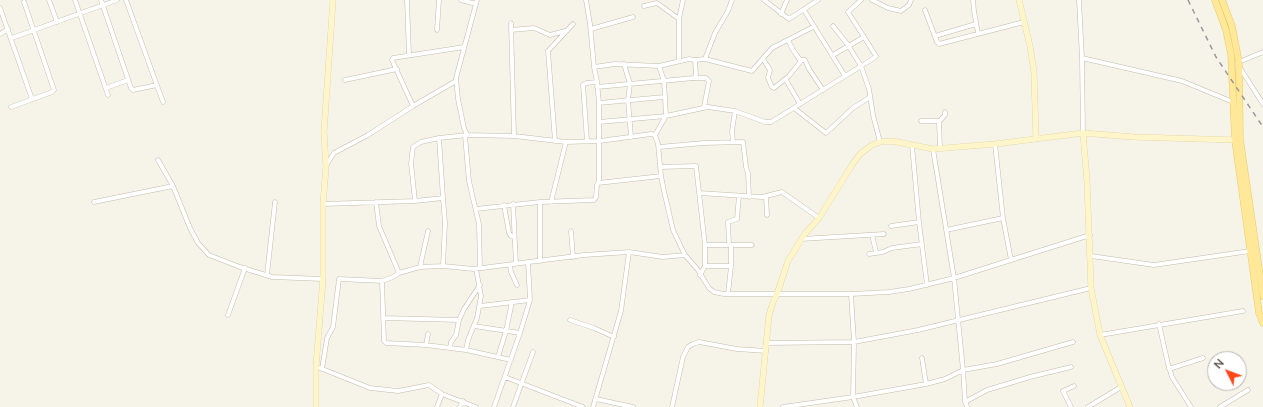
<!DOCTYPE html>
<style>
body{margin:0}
#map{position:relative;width:1263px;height:407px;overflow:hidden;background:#f6f3e9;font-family:Mulish,sans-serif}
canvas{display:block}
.north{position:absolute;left:1207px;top:351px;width:40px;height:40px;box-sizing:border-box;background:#fff;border:1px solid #b7b4af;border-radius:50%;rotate:312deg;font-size:11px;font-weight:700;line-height:16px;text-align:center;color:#4a4437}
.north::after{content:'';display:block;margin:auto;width:14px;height:18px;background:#ff4817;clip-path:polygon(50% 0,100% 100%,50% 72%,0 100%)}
</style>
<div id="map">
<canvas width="1263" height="407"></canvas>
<div class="north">N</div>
</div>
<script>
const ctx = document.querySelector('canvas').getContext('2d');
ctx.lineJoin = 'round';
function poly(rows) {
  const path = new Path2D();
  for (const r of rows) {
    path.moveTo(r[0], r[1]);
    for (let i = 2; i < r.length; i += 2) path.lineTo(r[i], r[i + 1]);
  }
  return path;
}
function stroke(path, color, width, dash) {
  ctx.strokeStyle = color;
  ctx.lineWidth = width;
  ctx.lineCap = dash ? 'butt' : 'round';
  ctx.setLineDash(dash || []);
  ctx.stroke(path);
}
const street = poly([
 [49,0,57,22],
 [75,0,108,95],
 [101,0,131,88,133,90,157,85],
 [126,0,163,102],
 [407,0,409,55],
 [461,0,476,4],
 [477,0,456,78,458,99,464,128,467,135,514,136,566,142,600,141,651,134,655,135,658,144,661,176,664,191,673,230,685,255,698,270,709,288,714,292,724,294,851,294,889,292,909,289,954,278,1090,235],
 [586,0,590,24,594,67,597,82,599,103,599,183],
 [764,0,789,19,818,0],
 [861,0,848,12,864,37],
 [872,0,888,8,901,11,909,5,911,0],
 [973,0,974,11,978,33],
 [1079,0,1082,58,1083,133],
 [644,6,657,3,679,19],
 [0,8,32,99],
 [804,10,845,76],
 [925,10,937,42,939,44,1024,22],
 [781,14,787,0],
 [511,23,514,136],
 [833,26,848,45,861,66,869,89,873,115,880,142],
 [591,29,633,17],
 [437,30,439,0],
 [511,30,534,28,550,35,565,31],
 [0,34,8,29],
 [935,36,976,24],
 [12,38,117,0],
 [788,40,793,50,800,60,805,60,809,69,823,90],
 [1082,58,1182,81,1233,102],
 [705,59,715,33,728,11,732,0],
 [763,59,770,70,768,78,772,87,774,88,789,76,801,61],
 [679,61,679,19,683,0],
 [1239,62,1263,52],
 [624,64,630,84,628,100,631,137],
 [594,67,615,64,659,66,689,59,695,60,705,59,752,71,772,48,813,27],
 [1240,68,1263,104],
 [694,78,696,76,695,60],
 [345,80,397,69],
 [786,80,800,104],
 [597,87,694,78,706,78,709,81,704,107],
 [106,88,128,80],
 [599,103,664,97],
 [413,106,392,60,393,58,464,47],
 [11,107,52,92,54,90,24,2],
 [794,108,826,133,853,108,870,97],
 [921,121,939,121],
 [599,122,666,116,708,107,735,111,765,122,771,122,874,58,876,56,864,37,833,55],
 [655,135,666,116,664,81,659,66],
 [465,136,469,181,479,224,480,268],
 [555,141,548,51,573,24],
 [587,141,583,85,586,83,597,82],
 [733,142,732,131,735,111],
 [995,144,1003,218,1011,260],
 [912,145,919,222,927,285],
 [659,147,704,143,743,142,746,167,748,173,749,197],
 [940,148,939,122,945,115,945,112],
 [933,149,954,278,963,370,965,401,967,407],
 [158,160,173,186,190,228,198,243,209,255,240,267,272,277,323,279],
 [327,164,334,153,368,135,413,106,456,81],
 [660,167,696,166,705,245,705,266,700,275],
 [699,193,762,197,782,192,819,218],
 [766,197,767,215],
 [443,198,445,223,443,266],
 [415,201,411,163,413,147,421,142,439,138,467,135],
 [94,202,173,186],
 [551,202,566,142],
 [323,204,415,201,443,198,439,138],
 [513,204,516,264],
 [504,205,509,233,511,236,514,237],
 [476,209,540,202,594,200,596,197,597,185,598,183,661,176],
 [891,226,919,222],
 [946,230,1003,218],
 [571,231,573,257],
 [872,235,876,252],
 [801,239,884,234],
 [705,245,752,245],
 [729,245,728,222,737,219,739,196],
 [869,254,883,252,892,248,922,244],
 [1091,256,1154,265,1250,251],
 [540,261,540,202],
 [510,265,511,272,517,285],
 [705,266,731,266,728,294],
 [731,266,731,245],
 [420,267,428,231],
 [399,273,420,267,443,266,474,269,584,255,629,252,663,257,685,255],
 [267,275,275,202],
 [382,281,384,341,386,343,426,345,466,350,511,360],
 [851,294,854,342,853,397,857,407],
 [480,306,530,300],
 [228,315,245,268],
 [383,318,459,320,464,309,480,285],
 [570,320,594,328,614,337],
 [1159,324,1168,364,1172,377,1191,407],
 [474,326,520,333],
 [1100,335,1243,311],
 [766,343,854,342,918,330,1091,288],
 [426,345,428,334],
 [450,348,451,342,456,335,459,320],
 [466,350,468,340,477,318,481,296,476,269],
 [498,357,506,331,512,302],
 [922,358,926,384],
 [320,368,370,388,398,391,429,385,442,394,476,407],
 [322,369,327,338,333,327,339,279,382,281,393,277,399,273,379,226,376,202],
 [1169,369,1203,358],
 [505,377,583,407],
 [596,399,633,407],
 [965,402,987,390,1030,377,1071,367],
 [437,407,442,394],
 [460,407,463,401],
 [494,407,520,333,530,300,528,262],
 [513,407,533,352],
 [593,407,621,311,629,252],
 [672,407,683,357,688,347,693,344,699,342,737,349,766,351],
 [783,407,853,397,926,384,945,379,963,370,997,364,1073,342],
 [1071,407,1063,391,1074,386],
 [1088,407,1121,387],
 [1220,407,1248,390]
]);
const secondary = poly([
 [1019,0,1030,46,1034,72,1036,139],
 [1083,133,1087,181,1091,288,1100,335,1130,407],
 [316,407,316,366,323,279,323,204,326,167,324,132,333,0],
 [760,407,769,315,773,302,777,294,788,261,804,235,819,218,852,165,860,154,872,145,880,142,892,141,933,149,995,144,1083,133,1134,137,1235,140]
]);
const primary = poly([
 [1215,0,1226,30,1231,54,1235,140,1259,313,1263,323],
 [1222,0,1232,26,1239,62,1240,139,1263,296]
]);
const rail = poly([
 [1188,0,1216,57,1263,127]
]);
stroke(street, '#c2bbab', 5);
stroke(secondary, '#d9cb96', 6);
stroke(primary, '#edcb60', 7);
stroke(street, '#fff', 4);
stroke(secondary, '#fff5ca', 5.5);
stroke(primary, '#ffe899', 6);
stroke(rail, '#989898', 1.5, [5, 5]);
</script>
